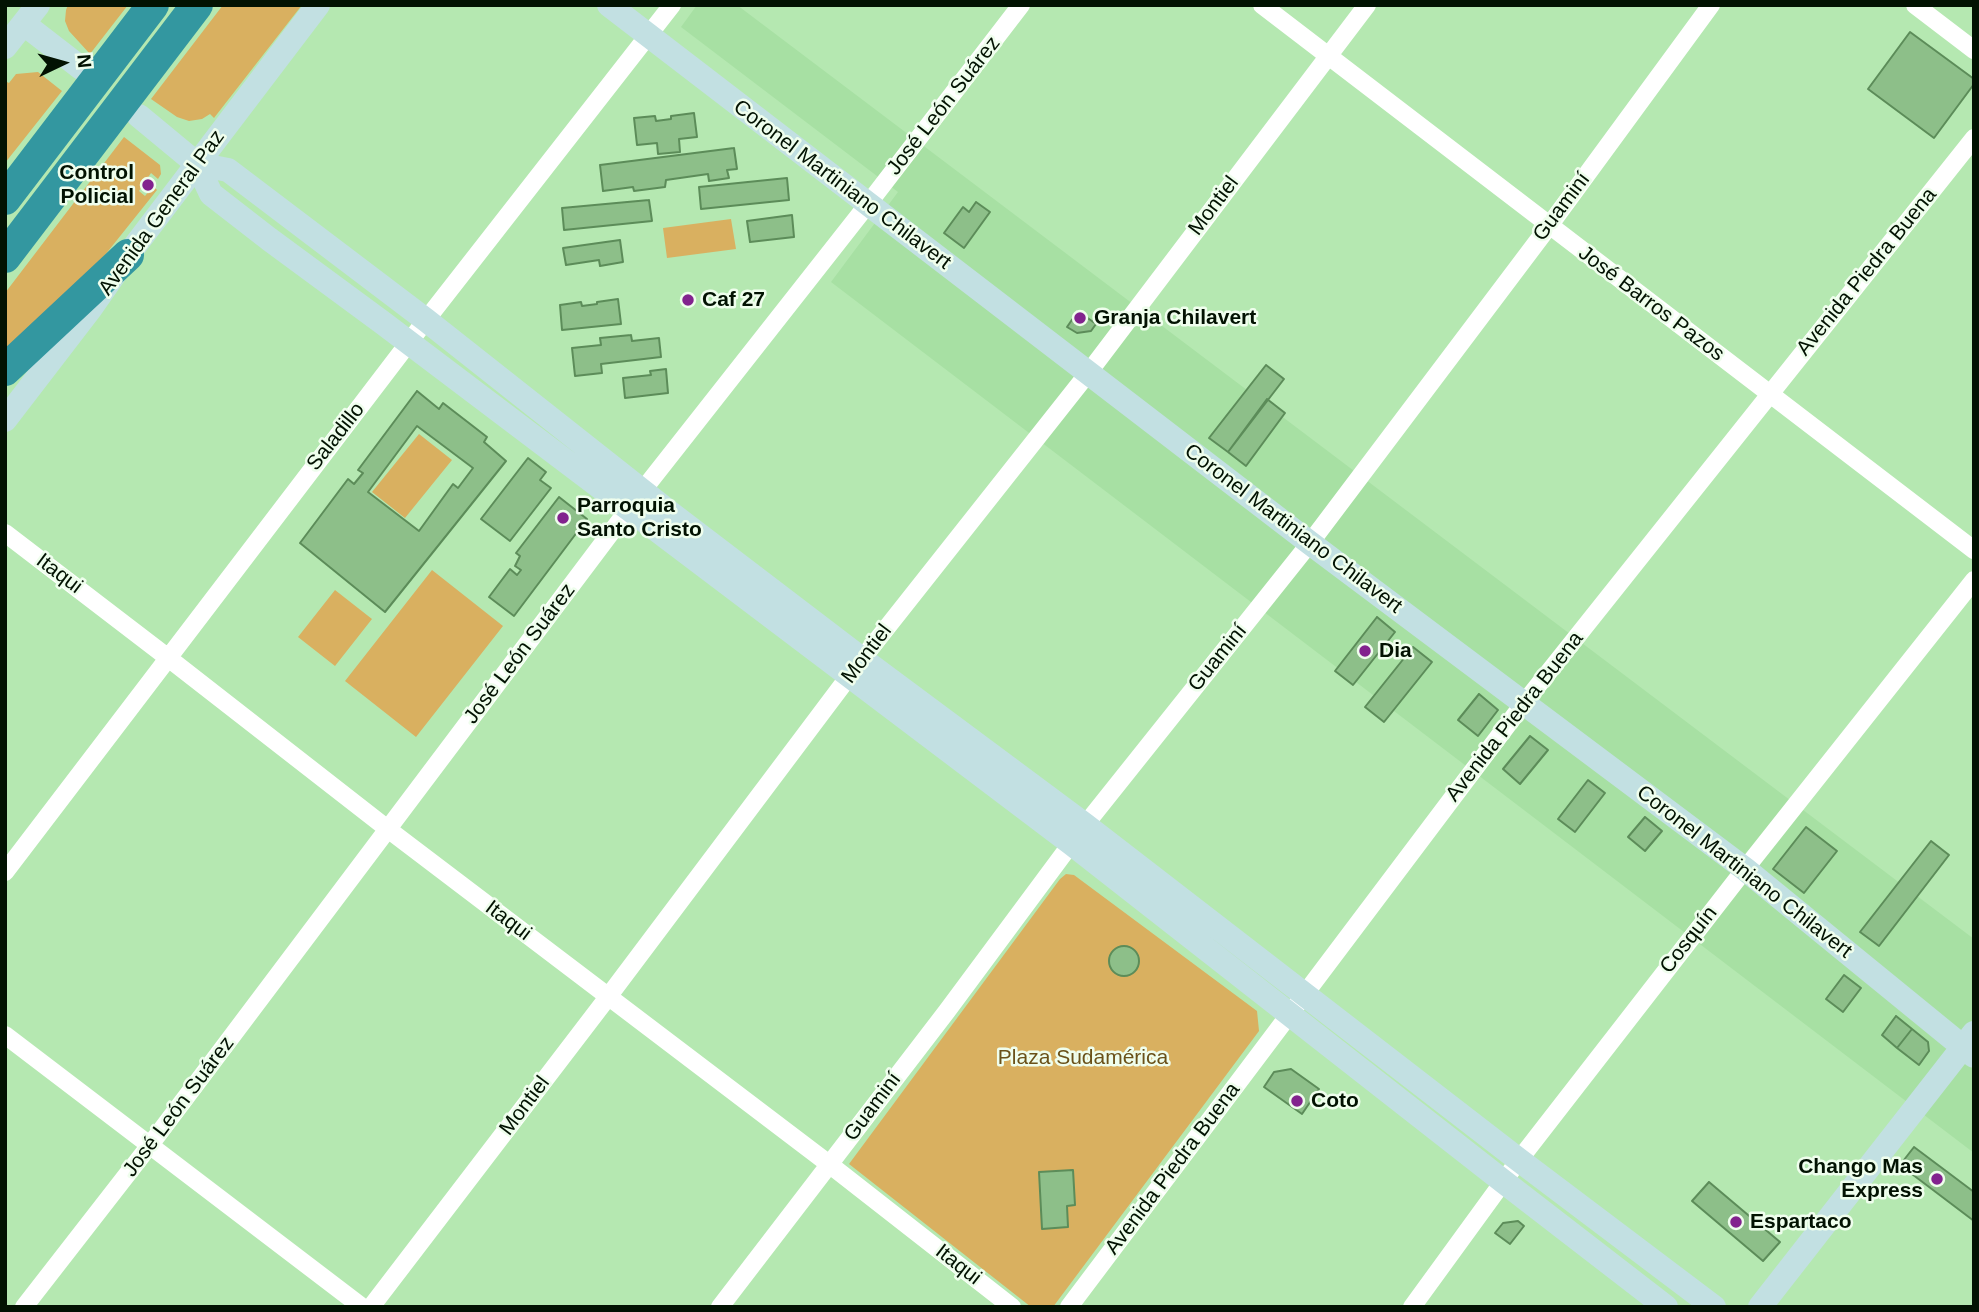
<!DOCTYPE html>
<meta charset="utf-8">
<style>
body{margin:0}
#map{position:relative;width:1979px;height:1312px;overflow:hidden;background:#b5e8b1;font-family:Arial,sans-serif}
canvas{display:block}
.frame{position:absolute;inset:0;border:7px solid #021202;pointer-events:none}
.north{position:absolute;left:28px;top:28px;width:70px;height:70px;-webkit-text-stroke:5px #effeed;paint-order:stroke;rotate:85deg;font-size:19px;font-weight:700;line-height:28px;text-align:center;color:#021202}
.north::after{content:'';display:block;margin:auto;width:24px;height:32px;background:#021202;clip-path:polygon(50% 0,100% 100%,50% 72%,0 100%)}
</style>
<div id="map">
<canvas width="1979" height="1312"></canvas>
<div class="frame"></div>
<div class="north">N</div>
</div>
<script>
const ctx = document.querySelector('canvas').getContext('2d');
ctx.lineJoin = 'round';
function fillPath(path, color) {
  ctx.fillStyle = color;
  ctx.fill(path, 'evenodd');
}
function poly(rows) {
  const path = new Path2D();
  for (const r of rows) {
    if (r.length === 3) {
      path.moveTo(r[0] + r[2], r[1]);
      path.arc(r[0], r[1], r[2], 0, 2 * Math.PI);
      continue;
    }
    path.moveTo(r[0], r[1]);
    for (let i = 2; i < r.length; i += 2) path.lineTo(r[i], r[i + 1]);
  }
  return path;
}
function stroke(path, color, width, dash) {
  ctx.strokeStyle = color;
  ctx.lineWidth = width;
  ctx.lineCap = dash ? 'butt' : 'round';
  ctx.setLineDash(dash || []);
  ctx.stroke(path);
}
function drawText(font, color, halo, rows, align = 'center') {
  ctx.font = font + ' Arial,sans-serif';
  ctx.lineWidth = 5;
  ctx.setLineDash([]);
  ctx.textBaseline = 'middle';
  ctx.strokeStyle = halo;
  ctx.fillStyle = color;
  for (const [text, x, y, turn = 0] of rows) {
    ctx.save();
    ctx.translate(x, y);
    ctx.rotate((+turn || 0) * Math.PI / 180);
    ctx.textAlign = isNaN(turn) ? turn : align;
    if (halo) ctx.strokeText(text, 0, 0);
    ctx.fillText(text, 0, 0);
    ctx.restore();
  }
}
const built = poly([
 [697,5,737,5,1974,939,1974,1153,831,282,898,192,681,27]
]);
const green = poly([
 [68,5,128,5,90,54,69,31,65,21,66,10],
 [223,5,302,5,214,118,210,114,202,119,189,121,177,117,151,99],
 [38,72,62,91,5,163,5,81,9,83,16,74],
 [124,137,160,165,161,174,158,179,151,173,139,191,145,196,153,186,157,190,77,290,5,362,5,293],
 [731,219,736,249,667,258,663,228],
 [419,434,452,460,405,518,372,492],
 [432,570,503,626,416,737,345,681],
 [335,590,372,619,335,666,298,637],
 [1066,874,1074,875,1257,1011,1259,1031,1053,1307,1031,1307,849,1164,1060,879]
]);
const building = poly([
 [1910,32,1974,79,1974,84,1934,138,1868,89,1910,32],
 [694,113,697,137,679,139,680,152,658,154,657,143,637,145,634,118,655,116,656,121,671,119,671,116,694,113],
 [734,148,737,169,727,170,729,178,709,181,708,174,666,180,665,187,634,191,633,187,603,191,600,165,734,148],
 [787,178,789,200,701,209,699,187,787,178],
 [649,200,652,221,564,230,562,208,649,200],
 [976,202,990,212,964,248,944,233,963,207,969,212,976,202],
 [792,215,794,237,750,242,747,221,792,215],
 [620,240,623,262,600,266,599,260,566,265,563,248,620,240],
 [618,299,621,324,562,330,560,305,581,302,582,306,597,304,597,302,618,299],
 [1078,311,1096,324,1091,331,1077,333,1067,327,1078,311],
 [631,335,632,341,659,338,661,357,601,364,602,373,575,376,572,348,601,345,600,338,631,335],
 [1266,365,1284,379,1228,452,1209,438,1266,365],
 [666,369,668,393,625,398,623,378,651,375,650,371,666,369],
 [417,391,439,409,443,403,487,437,484,442,506,461,385,612,300,543,348,479,354,484,363,473,358,470,417,391],
 [417,426,473,468,458,488,453,484,419,531,368,492,417,426],
 [1267,399,1285,413,1246,466,1228,452,1267,399],
 [528,458,546,472,540,480,551,488,510,541,481,519,528,458],
 [559,497,587,519,514,616,489,597,510,569,517,575,521,570,515,566,520,556,516,553,559,497],
 [1377,617,1395,632,1353,685,1335,671,1377,617],
 [1413,647,1432,662,1384,722,1365,707,1413,647],
 [1479,694,1498,710,1478,736,1458,720,1479,694],
 [1530,736,1548,750,1520,784,1503,769,1530,736],
 [1588,780,1605,793,1575,832,1558,819,1588,780],
 [1645,817,1662,831,1645,851,1628,837,1645,817],
 [1806,827,1837,851,1804,893,1773,869,1806,827],
 [1931,841,1949,855,1879,946,1860,932,1931,841],
 [1124,961,15],
 [1844,975,1861,988,1843,1012,1826,999,1844,975],
 [1896,1016,1912,1029,1897,1048,1882,1035,1896,1016],
 [1912,1029,1928,1042,1929,1051,1919,1065,1897,1048,1912,1029],
 [1291,1069,1319,1089,1302,1114,1264,1087,1274,1072,1291,1069],
 [1914,1147,1974,1192,1974,1221,1900,1165,1914,1147],
 [1073,1170,1075,1205,1067,1206,1068,1227,1042,1229,1039,1172,1073,1170],
 [1709,1182,1780,1242,1763,1261,1692,1201,1709,1182],
 [1518,1221,1524,1226,1510,1244,1495,1233,1503,1223,1518,1221]
]);
const street = poly([
 [1262,5,1974,550],
 [1915,5,1974,50],
 [5,533,167,657,389,830,829,1164,1012,1307],
 [5,872,426,320,672,5],
 [5,1035,362,1307],
 [24,1307,150,1145,643,490,868,204,1021,5],
 [371,1307,608,997,862,659,1089,372,1367,5],
 [720,1307,947,1011,1085,825,1310,543,1549,226,1711,5],
 [1069,1307,1524,703,1974,138],
 [1412,1307,1519,1160,1745,869,1974,580]
]);
const secondary = poly([
 [609,5,1310,543,1745,869,1974,1056],
 [24,24,81,68],
 [5,47,38,5],
 [139,116,197,164,211,194,269,239,383,323,1072,844,1504,1182,1666,1307],
 [197,164,228,170,426,320,669,512,862,659,1085,825,1519,1160,1714,1307],
 [5,420,91,308,128,255,318,5],
 [1760,1307,1974,1033]
]);
const highway = poly([
 [5,199,153,5],
 [5,257,197,5],
 [5,370,128,255]
]);
const markers = [
 [148,185,7,"#82238e"],
 [688,300,7,"#82238e"],
 [1080,318,7,"#82238e"],
 [563,518,7,"#82238e"],
 [1365,651,7,"#82238e"],
 [1297,1101,7,"#82238e"],
 [1937,1179,7,"#82238e"],
 [1736,1222,7,"#82238e"]
];
const streetNames = [
 ["José León Suárez",944,106,-52],
 ["Coronel Martiniano Chilavert",842,185,37],
 ["Montiel",1214,206,-53],
 ["Guaminí",1562,207,-53],
 ["Avenida General Paz",162,213,-54],
 ["Avenida Piedra Buena",1867,272,-51],
 ["José Barros Pazos",1651,304,37],
 ["Saladillo",336,437,-52],
 ["Coronel Martiniano Chilavert",1293,529,37],
 ["Itaqui",59,574,37],
 ["José León Suárez",520,654,-53],
 ["Montiel",867,654,-53],
 ["Guaminí",1218,658,-51],
 ["Avenida Piedra Buena",1515,717,-52],
 ["Coronel Martiniano Chilavert",1744,872,38],
 ["Itaqui",508,921,37],
 ["Cosquín",1689,940,-52],
 ["Montiel",525,1106,-53],
 ["José León Suárez",179,1107,-53],
 ["Guaminí",873,1107,-53],
 ["Avenida Piedra Buena",1173,1169,-53],
 ["Itaqui",958,1265,38]
];
const poiNames = [
 ["Control",134,173,"right"],
 ["Policial",134,197,"right"],
 ["Caf 27",702,300],
 ["Granja Chilavert",1094,318],
 ["Parroquia",577,506],
 ["Santo Cristo",577,530],
 ["Dia",1379,651],
 ["Coto",1311,1101],
 ["Chango Mas",1923,1167,"right"],
 ["Express",1923,1191,"right"],
 ["Espartaco",1750,1222]
];
const parkNames = [
 ["Plaza Sudamérica",1083,1058]
];
fillPath(built, '#a7e0a3');
fillPath(green, '#d9b060');
fillPath(building, '#8dbf89');
stroke(building, '#5c8c59', 2);
stroke(street, '#fff', 18);
stroke(secondary, '#c2e0e2', 24);
stroke(highway, '#3397a0', 32);
for (const [x, y, r, color] of markers) {
  const dot = new Path2D();
  dot.arc(x, y, r, 0, 2 * Math.PI);
  ctx.fillStyle = color;
  ctx.fill(dot);
  stroke(dot, '#effeed', 2.5);
}
drawText('21px', '#021202', '#effeed', streetNames);
drawText('bold 21px', '#021202', '#effeed', poiNames, 'left');
drawText('21px', '#6a5119', '#effeed', parkNames);
</script>
